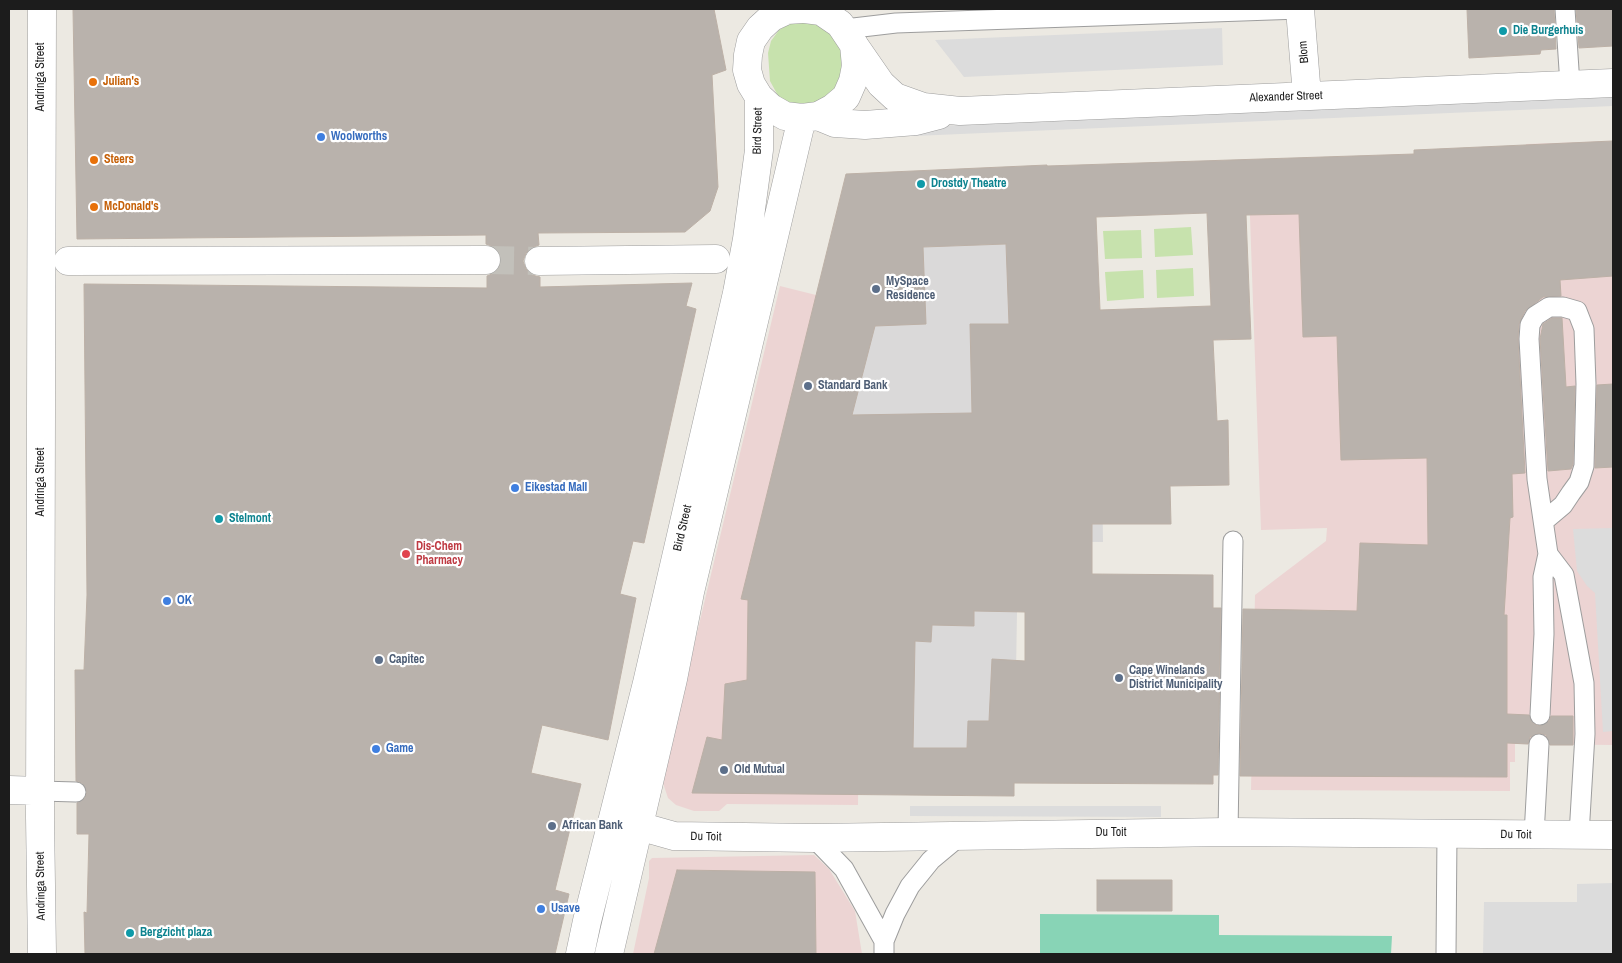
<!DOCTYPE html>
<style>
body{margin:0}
#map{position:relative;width:1622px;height:963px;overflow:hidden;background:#ece9e2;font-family:"Archivo Narrow",sans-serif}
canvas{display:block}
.frame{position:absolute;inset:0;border:10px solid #1c1c1c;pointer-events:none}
</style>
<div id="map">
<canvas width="1622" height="963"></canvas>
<div class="frame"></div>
</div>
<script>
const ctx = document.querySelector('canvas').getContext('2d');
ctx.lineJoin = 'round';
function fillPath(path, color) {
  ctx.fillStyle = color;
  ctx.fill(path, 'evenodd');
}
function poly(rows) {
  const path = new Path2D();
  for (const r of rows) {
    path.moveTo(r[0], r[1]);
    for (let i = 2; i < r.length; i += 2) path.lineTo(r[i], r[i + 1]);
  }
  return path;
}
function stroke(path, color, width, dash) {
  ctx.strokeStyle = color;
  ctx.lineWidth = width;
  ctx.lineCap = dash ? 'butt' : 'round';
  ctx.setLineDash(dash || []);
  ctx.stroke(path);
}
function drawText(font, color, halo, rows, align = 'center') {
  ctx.font = font + ' "Archivo Narrow",sans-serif';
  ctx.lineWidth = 4.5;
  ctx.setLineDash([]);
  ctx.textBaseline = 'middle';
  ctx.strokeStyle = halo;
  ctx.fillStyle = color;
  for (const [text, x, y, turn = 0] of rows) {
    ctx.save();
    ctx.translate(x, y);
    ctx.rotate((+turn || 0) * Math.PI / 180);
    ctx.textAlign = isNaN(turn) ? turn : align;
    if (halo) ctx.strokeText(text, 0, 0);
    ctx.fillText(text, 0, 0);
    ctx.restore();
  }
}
const residential = poly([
 [1006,244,1101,385,1103,542,1015,541,1018,550,1014,796,900,794,763,514,873,248]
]);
const commercial = poly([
 [1613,141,1613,745,1515,744,1515,762,1510,762,1510,791,1251,790,1255,595,1326,541,1327,528,1261,530,1248,160,1414,154,1414,150,1510,146,1526,151,1526,144],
 [780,286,816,295,861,539,858,805,727,804,719,811,694,811,676,805,668,798,663,783,664,771],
 [814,855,829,869,855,911,862,954,633,954,649,878,649,861,652,858]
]);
const grass = poly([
 [805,20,830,28,841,48,842,62,840,76,830,99,822,106,782,103,770,81,768,53,771,41,779,30,791,23],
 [1191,227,1193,255,1155,257,1154,229],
 [1141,230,1142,258,1105,259,1103,231],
 [1193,268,1194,296,1157,298,1156,270],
 [1143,270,1144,298,1107,301,1105,272]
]);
const pitch = poly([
 [1040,914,1219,915,1219,935,1392,936,1391,954,1040,954]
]);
const parking = poly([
 [1222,28,1223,65,964,77,935,40],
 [1613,97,1613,106,914,136,913,127],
 [1613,528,1613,731,1603,732,1595,593,1587,586,1577,571,1573,529],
 [910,806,1161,806,1161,817,910,816],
 [1613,883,1613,954,1483,954,1484,902,1577,902,1577,884]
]);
const building = poly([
 [73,9,714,9,726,70,712,75,718,187,710,211,685,232,538,233,539,245,531,248,526,253,523,261,526,269,532,275,540,277,540,287,692,283,686,306,696,309,644,543,633,541,620,594,636,598,608,740,542,725,531,773,581,784,555,890,569,894,555,954,85,954,84,912,87,913,89,834,77,834,77,803,85,798,87,792,82,783,76,781,75,670,84,670,87,595,84,284,487,288,487,276,494,273,499,268,502,259,499,252,494,247,486,244,486,235,77,239,73,9],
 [1467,9,1554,9,1556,49,1541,50,1540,54,1469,58,1467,9],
 [1576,9,1613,9,1613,46,1579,48,1576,9],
 [1613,141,1613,276,1560,280,1561,296,1543,297,1525,311,1519,324,1518,338,1525,473,1512,474,1513,517,1510,518,1504,615,1507,615,1507,714,1529,715,1534,724,1540,726,1549,721,1551,716,1573,716,1573,745,1550,745,1546,735,1539,733,1530,737,1528,744,1507,743,1507,777,1240,776,1243,609,1357,611,1360,543,1428,545,1427,458,1341,460,1337,336,1303,337,1299,214,1246,215,1251,339,1213,340,1217,421,1228,420,1229,485,1170,486,1171,524,1092,524,1092,574,1213,575,1213,608,1221,608,1218,775,1213,775,1213,784,1014,783,1014,796,692,793,707,737,722,740,725,684,747,680,748,600,741,599,846,174,1047,165,1047,166,1414,154,1414,150,1613,141],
 [1207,213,1211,306,1100,310,1096,217,1207,213],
 [1006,244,1009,324,970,324,972,413,852,415,875,326,926,324,923,247,1006,244],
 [974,611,1025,612,1025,661,992,659,989,721,968,721,967,748,913,748,915,641,931,642,932,625,974,626,974,611],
 [1552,318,1562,318,1566,387,1575,386,1573,464,1571,469,1548,471,1540,339,1543,324,1552,318],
 [1613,384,1613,467,1595,468,1597,385,1613,384],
 [677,870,815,872,816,954,654,954,677,870],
 [1097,880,1172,880,1172,911,1097,911,1097,880]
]);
const pedestrianTunnel = poly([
 [486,260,539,261]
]);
const service = poly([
 [1565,9,1570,85],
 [845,29,896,23,1300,9],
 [1548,554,1564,575,1584,683,1585,734,1579,835],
 [1540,715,1544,634,1543,577,1548,554,1537,479,1529,339,1530,325,1535,316,1549,307,1563,307,1577,311,1584,329,1586,384,1584,466,1579,482,1571,493,1563,505,1544,521],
 [40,791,76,792],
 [1228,832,1233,541],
 [1534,835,1539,744],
 [814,838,844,869,884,941],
 [884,954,884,941,895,914,910,886,931,860,961,835],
 [1446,954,1447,834]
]);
const pedestrian = poly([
 [68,261,486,260],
 [539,261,716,259]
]);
const minor = poly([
 [42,9,40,817,42,954],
 [1300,9,1307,96],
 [854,45,881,84,895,97,923,107,960,111,1613,83],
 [818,116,835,123,865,125,916,121,939,115],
 [9,790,40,791],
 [617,820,674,836,814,838,1228,832,1613,835]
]);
const tertiary = poly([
 [802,9,787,10,772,17,760,28,751,41,748,55,747,70,751,84,759,97,771,108,785,116,802,118,818,116,833,108,846,97,853,81,856,66,854,45,840,24,821,11,805,9],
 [580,954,587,921,647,683,737,293,747,239,759,150,759,97],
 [609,954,673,679,690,592,802,118]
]);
const markers = [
 [1503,31,5,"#0f9aa8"],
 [93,82,5,"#e8710a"],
 [321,137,5,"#3f7fe0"],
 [94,160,5,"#e8710a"],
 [921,184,5,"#0f9aa8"],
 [94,207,5,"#e8710a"],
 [876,289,5,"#5c6f8a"],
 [808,386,5,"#5c6f8a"],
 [515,488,5,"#3f7fe0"],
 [219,519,5,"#0f9aa8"],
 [406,554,5,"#e0444e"],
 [167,601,5,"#3f7fe0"],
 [379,660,5,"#5c6f8a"],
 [1119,678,5,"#5c6f8a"],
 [376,749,5,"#3f7fe0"],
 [724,770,5,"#5c6f8a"],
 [552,826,5,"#5c6f8a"],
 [541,909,5,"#3f7fe0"],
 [130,933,5,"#0f9aa8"]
];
const cultureNames = [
 ["Die Burgerhuis",1513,31],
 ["Drostdy Theatre",931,184],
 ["Stelmont",229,519],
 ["Bergzicht plaza",140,933]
];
const streetNames = [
 ["Blom",1304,52,-95],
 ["Andringa Street",41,77,-90],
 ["Alexander Street",1286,97,-2],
 ["Bird Street",758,131,-89],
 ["Andringa Street",41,482,-90],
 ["Bird Street",683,528,-77],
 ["Du Toit",1111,833],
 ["Du Toit",1516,835,1],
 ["Du Toit",706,837,1],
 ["Andringa Street",41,886,-91]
];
const foodNames = [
 ["Julian's",103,82],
 ["Steers",104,160],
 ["McDonald's",104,207]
];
const shopNames = [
 ["Woolworths",331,137],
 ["Eikestad Mall",525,488],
 ["OK",177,601],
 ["Game",386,749],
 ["Usave",551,909]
];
const serviceNames = [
 ["MySpace",886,282],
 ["Residence",886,296],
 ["Standard Bank",818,386],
 ["Capitec",389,660],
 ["Cape Winelands",1129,671],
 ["District Municipality",1129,685],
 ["Old Mutual",734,770],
 ["African Bank",562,826]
];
const healthNames = [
 ["Dis-Chem",416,547],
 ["Pharmacy",416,561]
];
fillPath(residential, '#dad9d9');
fillPath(commercial, '#ecd4d3');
fillPath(grass, '#c7e2ad');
fillPath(pitch, '#88d4b6');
fillPath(parking, '#dcdcdc');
fillPath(building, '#b9b2ac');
stroke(building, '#bcb0a6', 1);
stroke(pedestrianTunnel, '#c2c0ba', 28, [28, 14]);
stroke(service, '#9d9d9d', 21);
stroke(pedestrian, '#9d9d9d', 29);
stroke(minor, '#9d9d9d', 29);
stroke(tertiary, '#9d9d9d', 29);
stroke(service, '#fff', 19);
stroke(pedestrian, '#fff', 28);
stroke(minor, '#fff', 28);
stroke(tertiary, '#fff', 28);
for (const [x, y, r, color] of markers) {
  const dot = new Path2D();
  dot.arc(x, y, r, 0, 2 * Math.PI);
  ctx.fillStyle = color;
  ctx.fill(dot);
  stroke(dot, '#fff', 2);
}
drawText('bold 12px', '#0d838f', '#fff', cultureNames, 'left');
drawText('12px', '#1c1c1c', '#fff', streetNames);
drawText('bold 12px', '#c56008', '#fff', foodNames, 'left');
drawText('bold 12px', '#366cbe', '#fff', shopNames, 'left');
drawText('bold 12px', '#4e5e75', '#fff', serviceNames, 'left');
drawText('bold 12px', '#be3a42', '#fff', healthNames, 'left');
</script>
